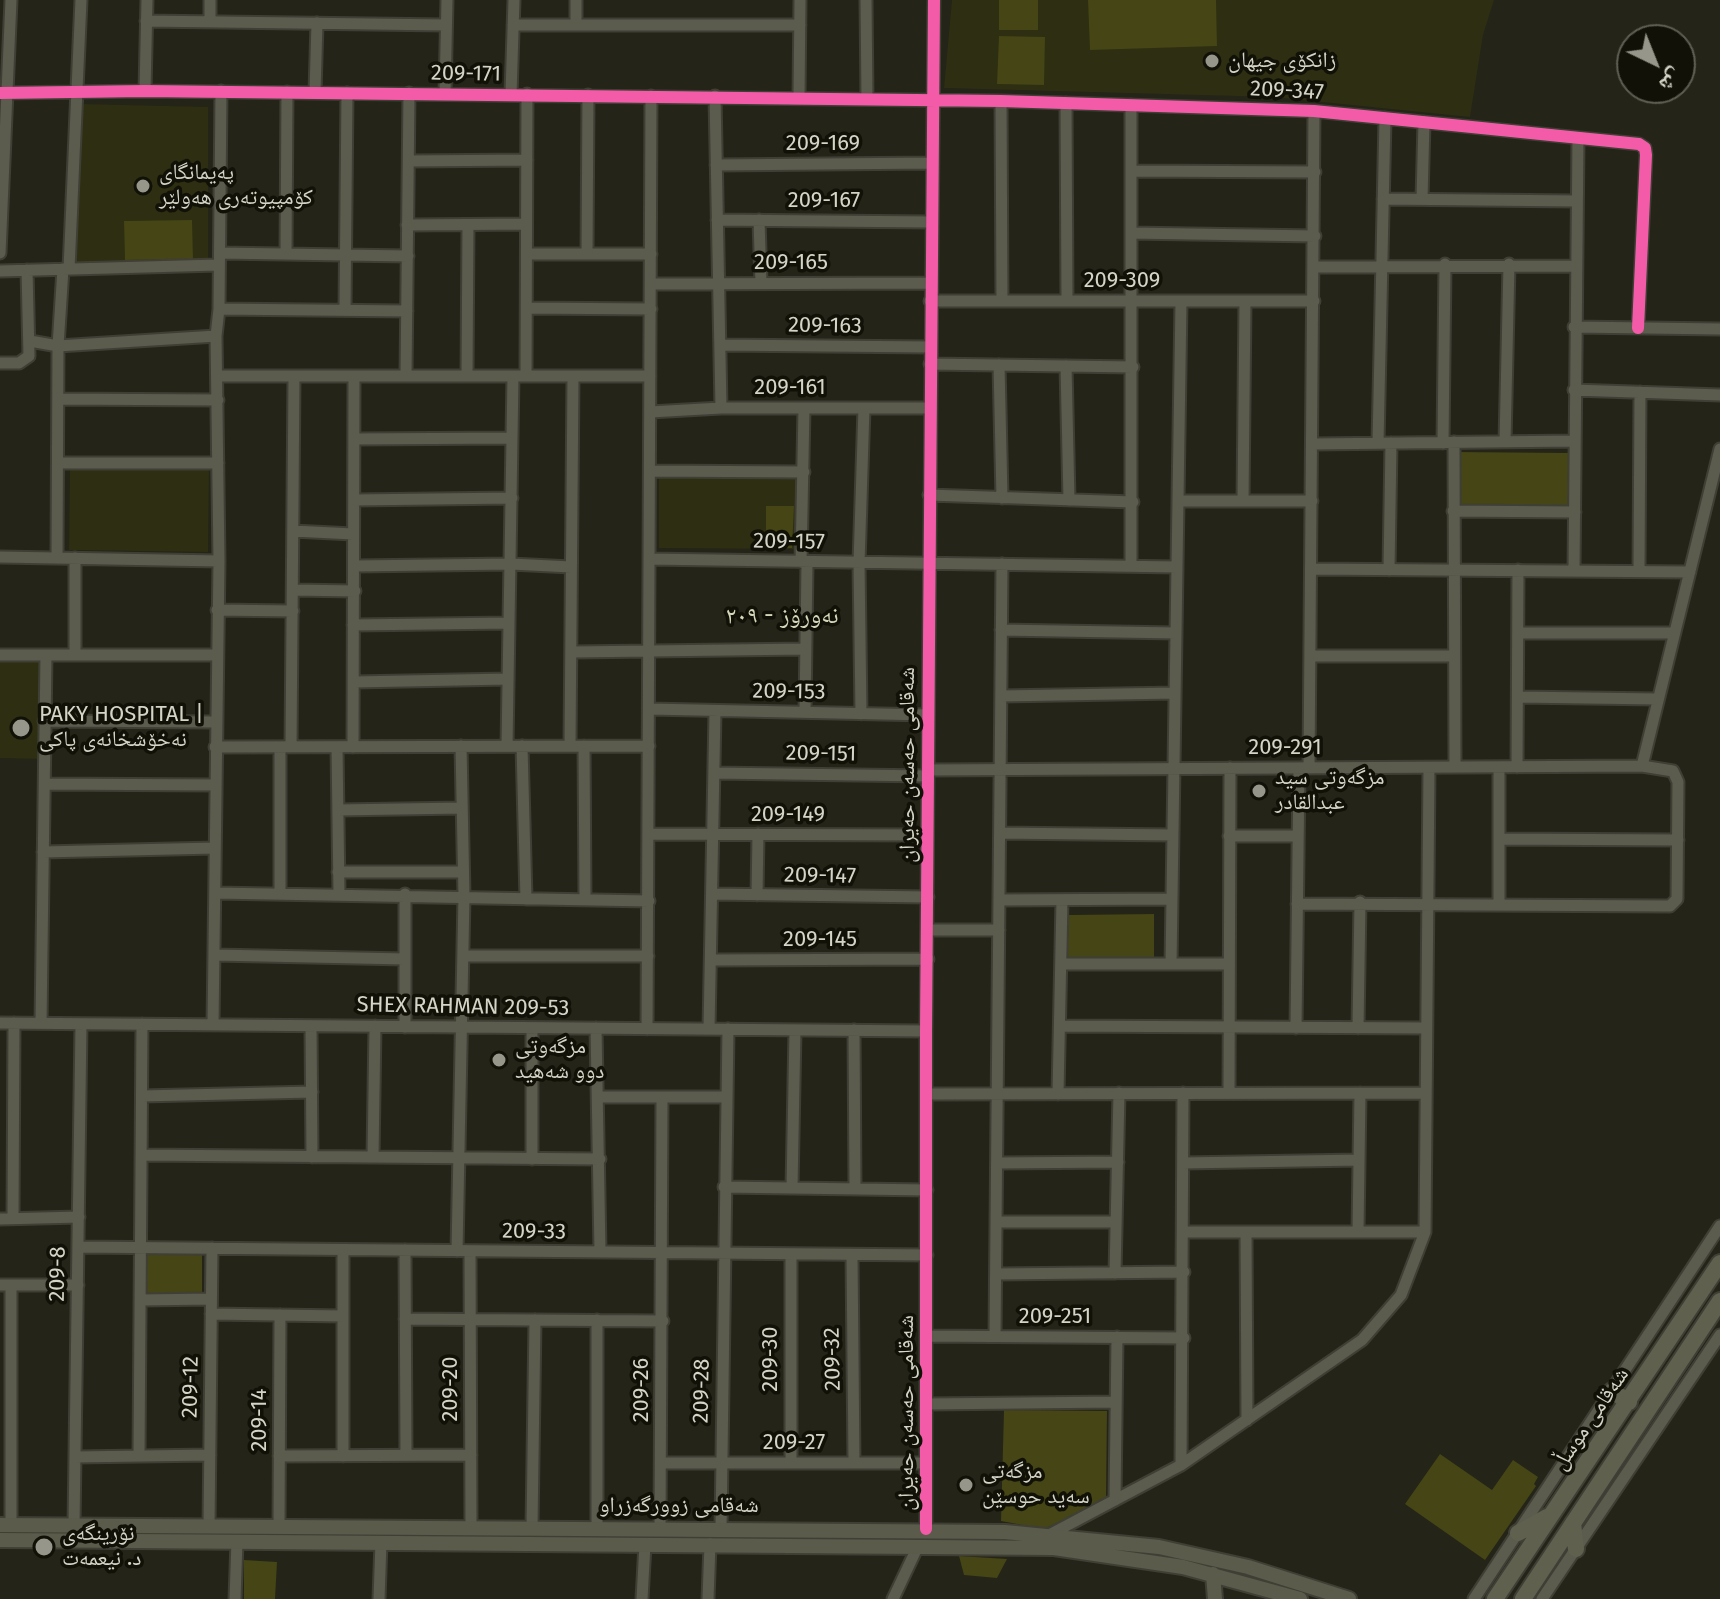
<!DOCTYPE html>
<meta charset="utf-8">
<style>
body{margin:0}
#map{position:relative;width:1720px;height:1599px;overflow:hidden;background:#242418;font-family:"Fira Sans","Noto Naskh Arabic",sans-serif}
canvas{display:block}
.north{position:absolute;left:1616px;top:24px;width:80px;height:80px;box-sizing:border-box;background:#111108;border:2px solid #5f5f54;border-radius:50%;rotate:137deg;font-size:22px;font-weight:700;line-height:32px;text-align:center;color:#d4d5c7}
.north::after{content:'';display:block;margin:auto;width:28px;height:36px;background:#96978a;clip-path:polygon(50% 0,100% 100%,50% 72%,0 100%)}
</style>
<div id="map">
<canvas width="1720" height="1599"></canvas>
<div class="north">ش</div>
</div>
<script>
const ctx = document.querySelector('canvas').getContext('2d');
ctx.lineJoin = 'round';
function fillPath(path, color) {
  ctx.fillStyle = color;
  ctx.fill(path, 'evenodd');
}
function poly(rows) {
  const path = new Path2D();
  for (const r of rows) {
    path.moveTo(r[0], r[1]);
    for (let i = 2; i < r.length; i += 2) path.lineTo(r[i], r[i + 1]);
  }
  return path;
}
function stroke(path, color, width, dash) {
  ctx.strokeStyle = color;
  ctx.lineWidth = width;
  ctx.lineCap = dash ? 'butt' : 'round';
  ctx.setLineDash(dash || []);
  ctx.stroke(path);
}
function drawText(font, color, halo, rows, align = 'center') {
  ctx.font = font + ' "Fira Sans","Noto Naskh Arabic",sans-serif';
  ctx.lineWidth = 7;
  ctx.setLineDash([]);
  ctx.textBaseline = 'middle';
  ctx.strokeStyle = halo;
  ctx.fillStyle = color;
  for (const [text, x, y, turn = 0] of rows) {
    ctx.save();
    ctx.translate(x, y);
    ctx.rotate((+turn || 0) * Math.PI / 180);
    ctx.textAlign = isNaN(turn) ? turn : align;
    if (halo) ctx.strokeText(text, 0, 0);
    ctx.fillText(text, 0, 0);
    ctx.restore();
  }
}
const built = poly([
 [952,0,1494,0,1483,35,1470,117,1273,97,944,88],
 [82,104,208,107,208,261,73,264],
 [70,468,209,468,208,552,69,550],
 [659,476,797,476,795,549,659,548],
 [0,658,43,659,42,759,0,758]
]);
const green = poly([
 [999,0,1038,0,1038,30,999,30],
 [1088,0,1216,0,1217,46,1090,50],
 [999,36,1045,37,1044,85,997,84],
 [192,220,193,259,125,260,124,221],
 [1456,452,1568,453,1568,507,1456,510],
 [766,506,794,506,792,548,766,548],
 [1154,914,1154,962,1067,961,1069,915],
 [144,1253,202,1255,202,1293,145,1293],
 [1004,1410,1107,1411,1106,1500,1044,1529,1001,1521],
 [1440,1454,1492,1490,1513,1460,1538,1477,1534,1484,1536,1486,1485,1560,1405,1504],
 [959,1556,1007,1559,997,1578,964,1575],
 [244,1560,277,1562,275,1599,244,1599]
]);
const minor = poly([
 [866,0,867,98],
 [146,21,446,25],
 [210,22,210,0],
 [576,24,576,0],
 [513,25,800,25],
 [145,91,147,0],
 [315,92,317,23],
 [0,93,145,91,1001,101,1314,111,1639,144,1645,148,1646,155,1638,328],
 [445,94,447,0],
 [511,94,514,0],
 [715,96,721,408],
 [799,97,800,0],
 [1001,101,1002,301],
 [1066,103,1067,301],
 [409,161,527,160],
 [716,165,931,163],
 [1131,171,1315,172],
 [1383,199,1577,201],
 [1422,199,1424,122],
 [717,220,931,222],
 [759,220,761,283],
 [407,225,526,224],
 [1131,233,1315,236],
 [0,253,11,0],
 [220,253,408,256],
 [286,254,287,92],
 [527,254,651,254],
 [587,254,588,95],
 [1314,267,1575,266],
 [69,269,81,0],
 [0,271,218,265],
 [651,284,930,283],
 [930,301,1314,301],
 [527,308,651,309],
 [219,309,407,311],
 [345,309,347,93],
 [1574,327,1720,329],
 [30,341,58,346,216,336],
 [720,345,930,347],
 [0,363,19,363,29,356,27,270],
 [930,364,1133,367],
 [999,365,1002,498],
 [1066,366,1069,500],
 [219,376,650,376],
 [406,376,409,93],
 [467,376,468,225],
 [526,376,527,94],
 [1574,390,1720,395],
 [59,399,218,400],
 [650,412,721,408,930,408],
 [354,439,510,438],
 [1454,442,1455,767],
 [1505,442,1509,264],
 [1378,443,1385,118],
 [1443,443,1445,264],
 [1312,444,1575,441],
 [59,463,218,463],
 [650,471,804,472],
 [929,495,1133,502],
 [354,500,512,498],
 [1178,501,1312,501],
 [1243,501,1245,301],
 [1453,511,1575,512],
 [293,531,353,534],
 [0,557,219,561],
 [57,558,58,346,63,269],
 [75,558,75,655],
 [649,559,1177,567],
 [801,562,804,408],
 [355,566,511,564,571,567],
 [1131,566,1131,105],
 [1312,569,1690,572],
 [1389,570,1391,443],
 [1574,571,1578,138],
 [1639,571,1640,392],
 [294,590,355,591],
 [217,610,293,611],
 [353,625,509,623],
 [1001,630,1176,633],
 [1518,633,1674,633],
 [573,652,805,649],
 [0,655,217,655],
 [1311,656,1453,656],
 [354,682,508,679],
 [1001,696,1175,693],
 [1518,697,1657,699],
 [650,709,928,715],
 [805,712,807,563],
 [861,714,859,563,864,408],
 [44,721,215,722],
 [507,746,513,376],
 [522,746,526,899],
 [570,746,573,376],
 [584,746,585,899],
 [215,747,649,746],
 [291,747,294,376],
 [337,747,339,894],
 [353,747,354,376],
 [1642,766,1720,449],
 [1499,767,1499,904],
 [1517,767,1518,570],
 [1309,768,1314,111],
 [928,770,1642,766,1673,771,1678,782,1677,899,1670,906,1297,904],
 [714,773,928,776],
 [45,784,216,785],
 [338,810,462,808],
 [1000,833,1173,835],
 [648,834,927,835],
 [1229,836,1298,836],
 [1499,839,1678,840],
 [43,852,215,848],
 [338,872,462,872],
 [216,893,649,901],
 [280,893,280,747],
 [712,894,928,897],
 [757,895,758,834],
 [999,900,1172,899],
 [928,930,999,930],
 [215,955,405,959],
 [463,956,648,956],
 [712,960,928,959],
 [1061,964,1228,964],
 [1171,964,1181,301],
 [0,1023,926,1031],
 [41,1023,46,655],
 [213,1025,219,561,216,336,219,309,221,91],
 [311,1026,312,1157],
 [1060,1026,1426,1028],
 [405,1027,405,894],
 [596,1028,600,1252],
 [1296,1028,1299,768],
 [1358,1028,1360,902],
 [647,1029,651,96],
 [709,1029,715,711],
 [854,1030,855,1189],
 [1229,1093,1230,768],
 [927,1094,1426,1093],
 [1058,1094,1062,900],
 [142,1096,312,1092],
 [599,1097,727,1097],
 [142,1155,600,1159],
 [373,1157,375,1026],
 [532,1159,532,1029],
 [997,1163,1118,1162],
 [1183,1163,1359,1160],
 [724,1187,927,1190],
 [792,1188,795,1030],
 [13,1218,14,1023],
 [0,1219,79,1217],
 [996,1222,1116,1222],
 [1183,1232,1425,1232],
 [1246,1232,1247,1420],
 [1358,1232,1360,1093],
 [79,1247,927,1255],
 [405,1250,406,1455],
 [457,1251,464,896,461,746],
 [470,1251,471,1527],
 [791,1254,791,1463],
 [852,1255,854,1463],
 [1115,1273,1119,1093],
 [996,1274,1184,1272],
 [0,1285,78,1285],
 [11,1285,11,1525],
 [141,1300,211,1299],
 [211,1314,343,1316],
 [405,1319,663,1321],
 [927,1336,1184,1338],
 [995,1336,1002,564],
 [927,1404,1116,1402],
 [139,1456,142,1024],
 [279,1456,471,1455],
 [343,1456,343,1250],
 [75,1457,210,1455],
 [662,1463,926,1463],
 [1181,1465,1183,1093],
 [1115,1500,1117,1337],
 [74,1525,81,1024],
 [209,1526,212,1248],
 [279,1526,280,1315],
 [532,1527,535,1320],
 [597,1528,597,1320],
 [660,1528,662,1099],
 [721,1528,728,1029],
 [926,1529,926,1031,934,0],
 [1049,1535,1181,1465,1362,1340,1401,1295,1425,1232,1429,768],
 [235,1599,237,1541],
 [379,1599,381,1542],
 [642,1599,645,1544],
 [708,1599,710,1544],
 [893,1599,918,1546],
 [1474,1599,1720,1226],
 [1542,1599,1720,1335]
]);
const major = poly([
 [0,1525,1005,1532,1159,1547,1248,1567,1349,1599],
 [0,1540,1054,1548,1183,1567,1300,1599],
 [1213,1574,1215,1599]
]);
const highway = poly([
 [1612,1391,1629,1402],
 [1573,1523,1576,1549],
 [1518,1533,1547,1517],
 [1495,1599,1720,1263],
 [1523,1599,1720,1301]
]);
const cycleway = poly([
 [0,93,145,91,1001,101,1314,111,1639,144,1645,148,1646,155,1638,328],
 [926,1529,926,1031,934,0]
]);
const markers = [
 [1212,61,8,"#96978a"],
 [143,186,8,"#96978a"],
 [21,728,10,"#96978a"],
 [1259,791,8,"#96978a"],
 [499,1060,8,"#96978a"],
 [966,1485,8,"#96978a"],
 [44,1547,10,"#96978a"]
];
const poiNames = [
 ["زانکۆی جیھان",1228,61],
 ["پەیمانگای",159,173],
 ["کۆمپیوتەری هەولێر",159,198],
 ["PAKY HOSPITAL |",39,715],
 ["نەخۆشخانەی پاکی",39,740],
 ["مزگەوتی سید",1275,778],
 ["عبدالقادر",1275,803],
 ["مزگەوتی",515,1047],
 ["دوو شەهید",515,1072],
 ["مزگەتی",982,1472],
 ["سەید حوسێن",982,1497],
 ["نۆرینگەی",62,1534],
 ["د. نیعمەت",62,1559]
];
const streetNames = [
 ["209-171",466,74,1],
 ["209-347",1287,91,3],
 ["209-169",823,144],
 ["209-167",824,201],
 ["209-165",791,263],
 ["209-309",1122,281],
 ["209-163",825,326,1],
 ["209-161",790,388],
 ["209-157",789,542,1],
 ["209-153",789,692,1],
 ["209-291",1285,748],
 ["209-151",821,754,1],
 ["شەقامی حەسەن حەیران",908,765,-90],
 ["209-149",788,815],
 ["209-147",820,876,1],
 ["209-145",820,940],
 ["SHEX RAHMAN 209-53",463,1007,1],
 ["209-33",534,1232,1],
 ["209-8",58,1274,-89],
 ["209-251",1055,1317],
 ["209-30",771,1359,-90],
 ["209-32",833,1359,-91],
 ["209-12",191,1387,-89],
 ["209-20",451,1389,-90],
 ["209-26",642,1390,-90],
 ["209-28",702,1391,-89],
 ["شەقامی حەسەن حەیران",907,1413,-90],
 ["شەقامی موسڵ",1591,1419,-56],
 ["209-14",260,1420,-90],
 ["209-27",794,1443],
 ["شەقامی زوورگەزراو",679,1506]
];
const neighbourhoodNames = [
 ["نەورۆز - ٢٠٩",782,616]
];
fillPath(built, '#2e2e12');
fillPath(green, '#454515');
stroke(minor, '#3f3f35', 15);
stroke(major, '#3f3f35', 18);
stroke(highway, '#3f3f35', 20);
stroke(minor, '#5b5b4e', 11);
stroke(major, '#5b5b4b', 14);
stroke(highway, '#60604f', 16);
stroke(cycleway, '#f35aa7', 12);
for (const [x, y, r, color] of markers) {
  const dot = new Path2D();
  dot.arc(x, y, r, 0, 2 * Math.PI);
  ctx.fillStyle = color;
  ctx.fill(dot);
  stroke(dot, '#111108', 3);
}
drawText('22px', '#d4d5c7', '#111108', poiNames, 'left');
drawText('22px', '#d4d5c7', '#111108', streetNames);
drawText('24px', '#d5d7bb', '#111108', neighbourhoodNames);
</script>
